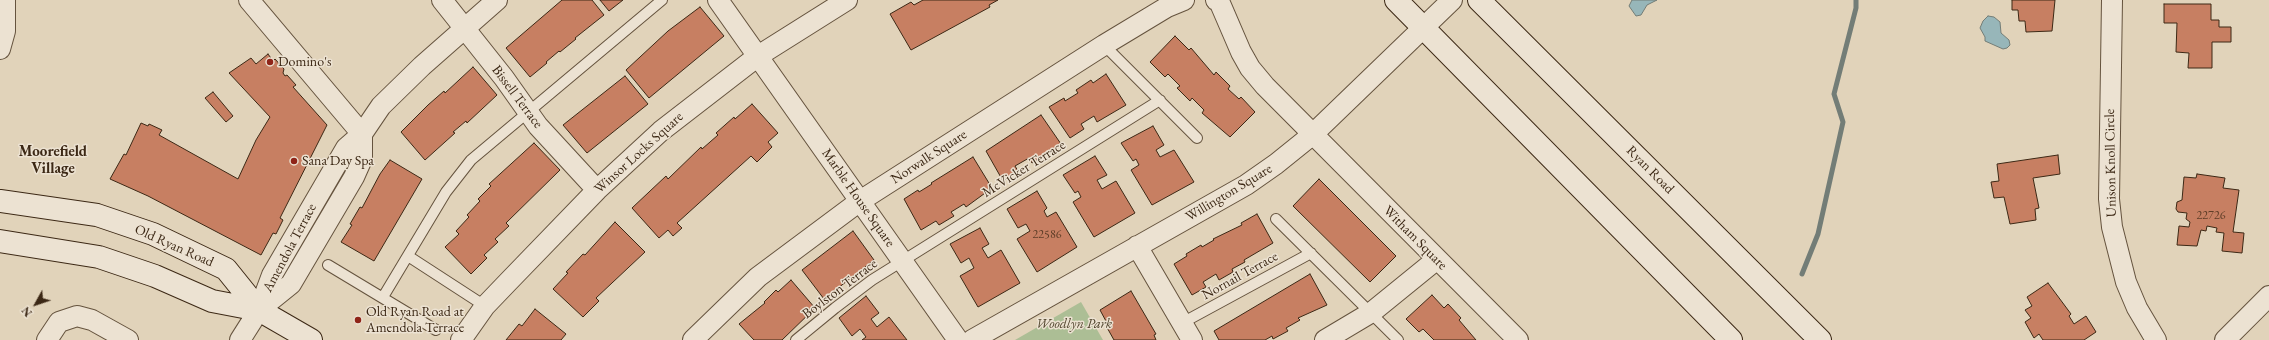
<!DOCTYPE html>
<style>
body{margin:0}
#map{position:relative;width:2269px;height:340px;overflow:hidden;background:#e1d3ba;font-family:"EB Garamond",serif}
canvas{display:block}
.north{position:absolute;left:16px;top:284px;width:40px;height:40px;-webkit-text-stroke:3px #ece2d2;paint-order:stroke;rotate:230deg;font-size:11px;font-weight:700;line-height:16px;text-align:center;color:#3c2815}
.north::after{content:'';display:block;margin:auto;width:14px;height:18px;background:#3c2815;clip-path:polygon(50% 0,100% 100%,50% 72%,0 100%)}
</style>
<div id="map">
<canvas width="2269" height="340"></canvas>
<div class="north">N</div>
</div>
<script>
const ctx = document.querySelector('canvas').getContext('2d');
ctx.lineJoin = 'round';
function fillPath(path, color) {
  ctx.fillStyle = color;
  ctx.fill(path, 'evenodd');
}
function poly(rows) {
  const path = new Path2D();
  for (const r of rows) {
    path.moveTo(r[0], r[1]);
    for (let i = 2; i < r.length; i += 2) path.lineTo(r[i], r[i + 1]);
  }
  return path;
}
function stroke(path, color, width, dash) {
  ctx.strokeStyle = color;
  ctx.lineWidth = width;
  ctx.lineCap = dash ? 'butt' : 'round';
  ctx.setLineDash(dash || []);
  ctx.stroke(path);
}
function drawText(font, color, halo, rows, align = 'center') {
  ctx.font = font + ' "EB Garamond",serif';
  ctx.lineWidth = 3;
  ctx.setLineDash([]);
  ctx.textBaseline = 'middle';
  ctx.strokeStyle = halo;
  ctx.fillStyle = color;
  for (const [text, x, y, turn = 0] of rows) {
    ctx.save();
    ctx.translate(x, y);
    ctx.rotate((+turn || 0) * Math.PI / 180);
    ctx.textAlign = isNaN(turn) ? turn : align;
    if (halo) ctx.strokeText(text, 0, 0);
    ctx.fillText(text, 0, 0);
    ctx.restore();
  }
}
const green = poly([
 [1081,302,1103,340,1015,340]
]);
const water = poly([
 [1632,0,1657,0,1647,5,1641,15,1636,16,1629,6,1632,0],
 [1988,16,1994,17,2000,22,2001,33,2009,40,2010,45,2007,48,2003,49,1985,41,1985,37,1980,28,1983,21,1988,16]
]);
const stream = poly([
 [1802,274,1818,234,1843,122,1834,94,1856,8,1856,0]
]);
const building = poly([
 [562,0,592,0,604,15,575,38,576,39,560,52,559,51,546,62,547,63,530,77,506,48,562,0],
 [600,0,623,0,609,11,600,0],
 [923,0,998,0,989,5,990,7,911,50,890,14,911,2,914,5,923,0],
 [2012,0,2055,0,2052,31,2026,32,2025,21,2019,21,2018,10,2012,10,2012,0],
 [2164,4,2211,4,2211,20,2219,20,2219,27,2231,27,2231,42,2212,42,2212,68,2188,68,2189,53,2176,52,2177,23,2164,23,2164,4],
 [700,7,724,36,649,98,626,70,668,31,700,7],
 [1175,36,1189,50,1191,48,1214,75,1216,72,1230,86,1228,89,1239,99,1241,97,1255,112,1230,137,1202,113,1204,110,1192,98,1190,101,1177,88,1180,86,1168,74,1165,77,1150,62,1175,36],
 [268,54,273,61,275,59,284,69,283,73,285,76,287,75,296,85,293,87,327,125,280,218,283,220,276,234,273,233,261,255,148,196,110,179,124,154,126,155,141,123,148,126,149,124,162,130,159,135,238,179,256,140,270,117,229,73,251,58,256,64,268,54],
 [473,67,497,95,467,123,466,121,453,132,455,133,425,160,401,132,428,105,444,91,445,93,473,67],
 [1106,74,1126,105,1097,122,1094,116,1081,124,1084,129,1070,138,1049,107,1064,98,1065,101,1078,93,1076,90,1091,80,1093,83,1106,74],
 [625,76,648,104,587,153,563,125,625,76],
 [213,92,233,116,226,122,205,98,213,92],
 [752,104,778,133,768,142,772,147,757,162,751,156,677,223,682,228,673,236,668,230,659,238,632,208,666,176,668,179,701,147,702,149,718,135,716,133,734,117,735,119,752,104],
 [1041,115,1061,144,1032,163,1029,158,1015,166,1018,171,1003,181,986,151,1041,115],
 [1153,126,1164,145,1156,150,1160,157,1174,150,1194,182,1152,205,1131,170,1139,165,1136,159,1133,161,1121,143,1153,126],
 [534,143,560,170,506,223,509,226,495,239,498,242,484,255,487,258,471,274,445,247,459,234,456,231,469,217,467,215,480,201,478,199,491,186,489,184,534,143],
 [2058,155,2060,174,2033,178,2039,208,2035,209,2036,220,2010,224,2004,197,1994,198,1991,182,1999,181,1997,164,2058,155],
 [1095,156,1107,175,1097,180,1102,189,1116,181,1135,213,1094,237,1073,202,1081,197,1078,191,1075,193,1063,175,1095,156],
 [973,157,992,188,966,207,964,204,951,212,954,216,939,225,936,221,921,230,904,199,918,190,919,192,932,184,931,183,973,157],
 [390,160,422,179,374,261,341,242,352,225,350,224,360,207,362,208,380,174,390,160],
 [2197,174,2225,178,2223,188,2239,190,2233,232,2244,233,2242,253,2222,251,2224,233,2216,232,2217,228,2207,226,2206,231,2201,230,2197,246,2177,245,2179,226,2189,227,2190,222,2186,219,2187,213,2178,212,2176,209,2177,202,2182,200,2184,177,2196,178,2197,174],
 [1319,179,1396,256,1370,282,1293,206,1319,179],
 [1037,191,1047,208,1044,211,1047,217,1056,212,1077,247,1037,272,1017,239,1030,231,1026,224,1018,228,1007,209,1037,191],
 [1257,214,1273,243,1244,260,1245,262,1232,269,1233,272,1219,280,1216,274,1203,282,1206,287,1192,295,1174,264,1187,256,1186,254,1201,245,1202,247,1214,240,1213,239,1242,225,1241,223,1257,214],
 [615,222,645,252,596,298,599,301,583,317,553,289,568,273,566,272,583,254,585,255,615,222],
 [980,228,989,244,982,248,988,258,1001,250,1020,283,978,307,960,276,974,268,969,258,961,263,950,244,980,228],
 [853,231,874,260,824,299,802,270,853,231],
 [1310,274,1327,305,1298,318,1300,320,1286,328,1288,331,1273,339,1272,336,1265,340,1219,340,1214,331,1310,274],
 [791,280,815,308,782,340,754,340,739,324,765,303,764,302,776,290,778,292,791,280],
 [2048,283,2071,314,2069,316,2074,324,2086,316,2096,332,2084,340,2043,340,2039,334,2034,338,2025,322,2031,318,2025,310,2032,306,2027,297,2048,283],
 [1131,291,1156,334,1154,335,1156,340,1114,340,1105,324,1107,323,1100,310,1131,291],
 [1432,295,1444,308,1448,304,1461,318,1459,320,1476,340,1434,340,1423,329,1419,332,1406,319,1432,295],
 [866,296,879,313,871,319,877,327,889,317,907,340,862,340,866,337,860,329,852,336,839,318,866,296],
 [535,309,566,334,561,340,506,340,519,324,522,326,535,309]
]);
const lane = poly([
 [1104,45,1197,138],
 [1276,219,1398,340],
 [408,256,485,306],
 [328,265,436,330],
 [383,297,446,192,471,160,662,0],
 [1182,323,1311,253],
 [796,340,835,308,872,280,1160,100]
]);
const street = poly([
 [249,0,362,134],
 [442,0,504,78,538,126,597,190],
 [718,0,958,340],
 [1216,0,1219,1,1241,52,1250,68,1265,86,1518,340],
 [2112,0,2109,199,2112,227,2126,282,2137,308,2156,340],
 [0,49,5,31,5,0],
 [1137,246,1192,340],
 [260,309,291,284,354,177,362,159,362,134],
 [47,340,59,322,77,316,92,320,128,340],
 [240,340,259,310,272,275,346,148,362,134,381,106,422,66,497,0],
 [461,340,485,306,508,282,597,190,661,131,758,56,847,0],
 [693,340,758,277,860,201,1104,45,1167,7,1184,0],
 [972,340,1246,185,1276,164,1312,135,1452,0],
 [1325,340,1372,312,1436,260],
 [2225,340,2269,296]
]);
const secondary = poly([
 [1396,0,1731,340],
 [1479,0,1820,340],
 [0,201,97,215,153,234,226,269,259,310],
 [0,241,99,257,155,276,212,301,259,310,311,340]
]);
const markers = [
 [270,62,4,"#8f2418"],
 [294,161,4,"#8f2418"],
 [358,320,4,"#8f2418"]
];
const numberNames = [
 ["22726",2211,216],
 ["22586",1047,235]
];
const poiNames = [
 ["Domino's",278,62],
 ["Sana Day Spa",302,161],
 ["Old Ryan Road at",366,312],
 ["Amendola Terrace",366,328]
];
const streetNames = [
 ["Bissell Terrace",517,97,53],
 ["Winsor Locks Square",639,153,-42],
 ["Norwalk Square",929,157,-33],
 ["Unison Knoll Circle",2111,163,-91],
 ["McVicker Terrace",1024,169,-32],
 ["Ryan Road",1650,170,45],
 ["Willington Square",1229,193,-31],
 ["Marble House Square",858,198,55],
 ["Witham Square",1415,238,45],
 ["Old Ryan Road",174,246,24],
 ["Amendola Terrace",290,248,-62],
 ["Nornail Terrace",1240,276,-29],
 ["Boylston Terrace",840,289,-37]
];
const parkNames = [
 ["Woodlyn Park",1074,324]
];
const neighbourhoodNames = [
 ["Moorefield",53,152],
 ["Village",53,169]
];
fillPath(green, '#acbe95');
fillPath(water, '#97b6b9');
stroke(water, '#737d77', 1);
stroke(stream, '#737d77', 5);
fillPath(building, '#c77f62');
stroke(building, '#3c2815', 1);
stroke(lane, '#65533e', 12);
stroke(street, '#65533e', 22);
stroke(secondary, '#3c2815', 24);
stroke(lane, '#ece2d2', 10);
stroke(street, '#ece2d2', 20);
stroke(secondary, '#ece2d2', 22);
for (const [x, y, r, color] of markers) {
  const dot = new Path2D();
  dot.arc(x, y, r, 0, 2 * Math.PI);
  ctx.fillStyle = color;
  ctx.fill(dot);
  stroke(dot, '#ece2d2', 1.5);
}
drawText('12px', '#5f3e28', null, numberNames);
drawText('14px', '#3c2815', '#ece2d2', poiNames, 'left');
drawText('14px', '#3c2815', '#ece2d2', streetNames);
drawText('italic 14px', '#52462f', '#ece2d2', parkNames);
drawText('bold 15px', '#3c2815', '#ece2d2', neighbourhoodNames);
</script>
